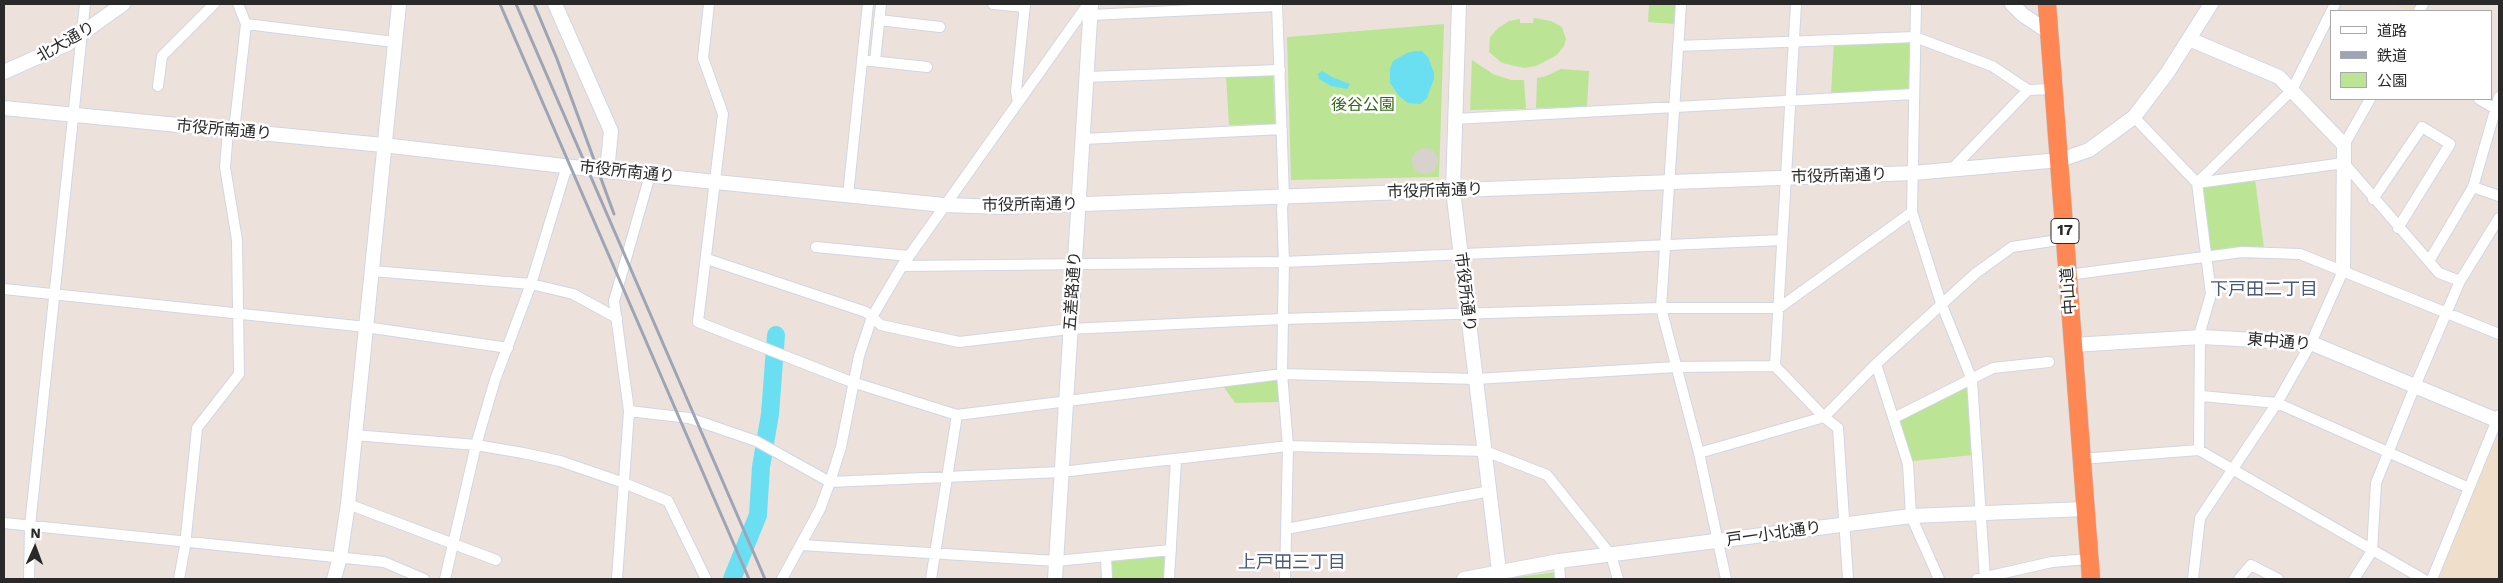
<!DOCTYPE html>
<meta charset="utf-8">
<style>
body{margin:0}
#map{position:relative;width:2503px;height:583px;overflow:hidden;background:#ece2db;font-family:"Work Sans","Noto Sans JP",sans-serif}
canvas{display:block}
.frame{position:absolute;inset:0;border:5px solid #292929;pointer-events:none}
.legend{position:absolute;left:2330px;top:10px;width:162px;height:90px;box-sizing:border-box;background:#fff;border:1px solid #a9a9a9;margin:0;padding:6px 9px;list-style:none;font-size:15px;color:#292929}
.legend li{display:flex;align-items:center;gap:10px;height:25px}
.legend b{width:25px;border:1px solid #a9a9a9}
.north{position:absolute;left:10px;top:523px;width:50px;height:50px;-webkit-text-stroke:4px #fff;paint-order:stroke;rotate:2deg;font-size:14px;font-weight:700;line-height:20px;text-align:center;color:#292929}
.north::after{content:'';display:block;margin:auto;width:18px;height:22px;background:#292929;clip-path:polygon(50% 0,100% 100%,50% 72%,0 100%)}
</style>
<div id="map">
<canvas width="2503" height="583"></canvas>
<div class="frame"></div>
<ul class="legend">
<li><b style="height:6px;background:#fff"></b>道路</li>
<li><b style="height:6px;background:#9da4b5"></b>鉄道</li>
<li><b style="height:14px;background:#bbe595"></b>公園</li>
</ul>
<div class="north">N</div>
</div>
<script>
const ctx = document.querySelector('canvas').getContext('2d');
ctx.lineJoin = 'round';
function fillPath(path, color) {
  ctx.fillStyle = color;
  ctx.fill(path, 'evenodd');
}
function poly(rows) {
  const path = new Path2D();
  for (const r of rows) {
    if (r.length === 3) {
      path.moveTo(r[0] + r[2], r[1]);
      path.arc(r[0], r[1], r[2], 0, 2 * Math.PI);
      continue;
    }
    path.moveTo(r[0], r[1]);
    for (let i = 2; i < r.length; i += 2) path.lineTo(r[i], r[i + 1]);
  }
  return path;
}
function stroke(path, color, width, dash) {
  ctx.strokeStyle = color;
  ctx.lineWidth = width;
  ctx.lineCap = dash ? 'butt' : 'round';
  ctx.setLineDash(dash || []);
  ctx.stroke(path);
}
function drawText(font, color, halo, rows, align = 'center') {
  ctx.font = font + ' "Work Sans","Noto Sans JP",sans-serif';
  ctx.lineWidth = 5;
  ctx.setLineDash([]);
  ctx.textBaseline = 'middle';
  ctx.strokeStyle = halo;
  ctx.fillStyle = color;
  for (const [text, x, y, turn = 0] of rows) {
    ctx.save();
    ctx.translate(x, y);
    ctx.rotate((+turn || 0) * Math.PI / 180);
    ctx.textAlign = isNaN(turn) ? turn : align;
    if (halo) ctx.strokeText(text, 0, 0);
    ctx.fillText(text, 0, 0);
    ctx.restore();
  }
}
const education = poly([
 [2394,4,2417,4,2413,11,2408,11],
 [2499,429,2499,579,2437,579]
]);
const green = poly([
 [1649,4,1676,4,1675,24,1648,22],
 [1534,18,1551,21,1562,27,1566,39,1564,46,1557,55,1536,66,1524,68,1502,63,1489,52,1490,37,1498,28,1509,21,1520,19,1520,23,1533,23],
 [1444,24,1439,177,1291,180,1287,37],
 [1911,38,1909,89,1831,93,1834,41],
 [1472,60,1493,74,1511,80,1524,80,1526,109,1470,110],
 [1561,69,1589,71,1587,107,1536,108,1537,78,1546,76],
 [1273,73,1275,124,1229,125,1226,76],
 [2255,179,2264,248,2209,251,2201,186],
 [1280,379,1280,402,1235,403,1223,386],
 [1969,385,1974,455,1912,461,1899,420],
 [1167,553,1165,579,1110,579,1109,559],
 [1557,572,1557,579,1510,579,1510,578]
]);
const plaza = poly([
 [1425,161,13]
]);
const water = poly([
 [1415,51,1422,51,1428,57,1434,73,1434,79,1427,98,1420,104,1408,103,1399,96,1390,83,1390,69,1393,61,1407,53],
 [1322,71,1332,77,1350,84,1347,89,1331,86,1319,79,1318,74]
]);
const river = poly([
 [732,579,758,515,761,467,770,414,776,335]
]);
const street = poly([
 [709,4,703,58,723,114,698,322,849,381,957,415,1282,374,1476,379,1676,367,1775,366],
 [993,4,1025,7],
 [1277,4,1284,197,1282,208,1284,262,1282,374,1288,446,1285,579],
 [1681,4,1661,308,1699,453,1726,579],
 [1796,4,1775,366,1824,417,1838,428,1848,579],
 [1916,4,1912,212,1941,303,1972,380,1985,579],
 [2419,11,2423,4],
 [1091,15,1277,6],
 [879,20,940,27],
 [246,24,394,42],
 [1678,46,1915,37,1992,66,2028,90,2054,89],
 [862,60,927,67],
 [875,61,881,4],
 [1086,77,1280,70],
 [158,86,162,56,214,4],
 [2479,99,2499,111],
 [1018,102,1016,91,1025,4],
 [2134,117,2197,183,2211,294,2200,332,2199,450],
 [1455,119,1914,94],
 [234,131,246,24,238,4],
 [1083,139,1282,129],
 [2344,145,2370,99],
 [1951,170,2028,90],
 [2197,183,2344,163,2439,273,2460,281],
 [2197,183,2292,90,2335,4],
 [2473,187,2499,196],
 [848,195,868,4],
 [2373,199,2422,127,2450,144,2398,228],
 [816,247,909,256],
 [707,259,866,312,881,325,959,342,1070,329,1282,319,1661,308,1779,308,1912,212],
 [2429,261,2473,187,2499,97],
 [902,266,1284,262,1782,240],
 [372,271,531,284,573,294,617,318],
 [2068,275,2242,252,2300,254,2499,334],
 [4,289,366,327,508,348],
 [1876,364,1908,464,1911,516,1939,579],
 [2201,396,2277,403,2469,488],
 [629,411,689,418,756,441,830,482,1061,472,1288,446,1485,451,1547,475,1611,555,1618,579],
 [1894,418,1993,368,2049,362],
 [354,435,476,445,523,453,560,461,624,483,668,501,706,579],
 [1699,453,1824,417,1876,364,1976,273,2012,247,2065,239],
 [2081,459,2199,450,2423,579],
 [348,504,496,560],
 [4,523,384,562,424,579],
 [1286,529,1490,491],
 [802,545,1056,561,1171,550],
 [1106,557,1107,579],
 [1559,561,1560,579],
 [29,579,30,526,85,4],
 [179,579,185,546,197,428,239,374,237,240,225,167,228,131],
 [445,579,476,445,495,380,531,284,567,166],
 [617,579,629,411,614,301,650,175],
 [782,579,820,509,830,482,841,447,859,356,872,317,902,266,1088,4],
 [931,579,957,415],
 [1169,579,1176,459],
 [1977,579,2052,562,2089,559],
 [2193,579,2200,518,2277,403,2311,343,2343,271],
 [2239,579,2251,565,2278,579],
 [2354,579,2372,551,2376,483,2415,386,2460,281,2499,218],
 [2432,579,2499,415]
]);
const secondary = poly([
 [555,4,611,131,607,171],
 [1459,4,1453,190,1500,579],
 [2012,4,2023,15,2050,33],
 [2189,39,2279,77,2344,145,2343,271],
 [4,72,67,44,123,4],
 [4,108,383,145,607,171,944,205,1004,207,1913,173,2060,160,2089,150,2134,117,2168,72,2211,4],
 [2073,345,2201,337,2311,343,2499,421],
 [334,579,340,557,348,504,399,4],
 [1055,579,1091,4],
 [1464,579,1559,561,1911,516,2085,509]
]);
const highway = poly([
 [2047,4,2091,579]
]);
const rail = poly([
 [500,4,749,579],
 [516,4,765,579],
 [534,4,557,59,614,214]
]);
const shields = [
 [2065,231,28]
];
const shieldNames = [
 ["17",2065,231]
];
const streetNames = [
 ["北大通り",66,42,-30],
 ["市役所南通り",224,130,5],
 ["市役所南通り",627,172,6],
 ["市役所南通り",1839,176,-2],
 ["市役所南通り",1435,191,-2],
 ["市役所南通り",1030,205,-1],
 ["五差路通り",1073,291,-86],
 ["中山道",2069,291,-94],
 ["市役所通り",1465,292,83],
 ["東中通り",2279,342,5],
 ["戸一小北通り",1774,534,-8]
];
const parkNames = [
 ["後谷公園",1363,105]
];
const neighbourhoodNames = [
 ["下戸田二丁目",2264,290],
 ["上戸田三丁目",1292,563]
];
fillPath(education, '#efdec9');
fillPath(green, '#bbe595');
fillPath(plaza, '#d8d2ce');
fillPath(water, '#6adff2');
stroke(river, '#6adff2', 18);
stroke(street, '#d0d6e3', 12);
stroke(secondary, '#d0d6e3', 16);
stroke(highway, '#c3c3c3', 19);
stroke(street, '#fff', 10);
stroke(secondary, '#fff', 14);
stroke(highway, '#ff8753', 18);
stroke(rail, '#9da4b5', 3);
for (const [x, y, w] of shields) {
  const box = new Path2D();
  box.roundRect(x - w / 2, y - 12.5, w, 25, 4);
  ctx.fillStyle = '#fff';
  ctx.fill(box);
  stroke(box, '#292929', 1);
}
drawText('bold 15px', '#292929', null, shieldNames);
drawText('16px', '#292929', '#fff', streetNames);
drawText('16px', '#336818', '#fff', parkNames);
drawText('18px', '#49587b', '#fff', neighbourhoodNames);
</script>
